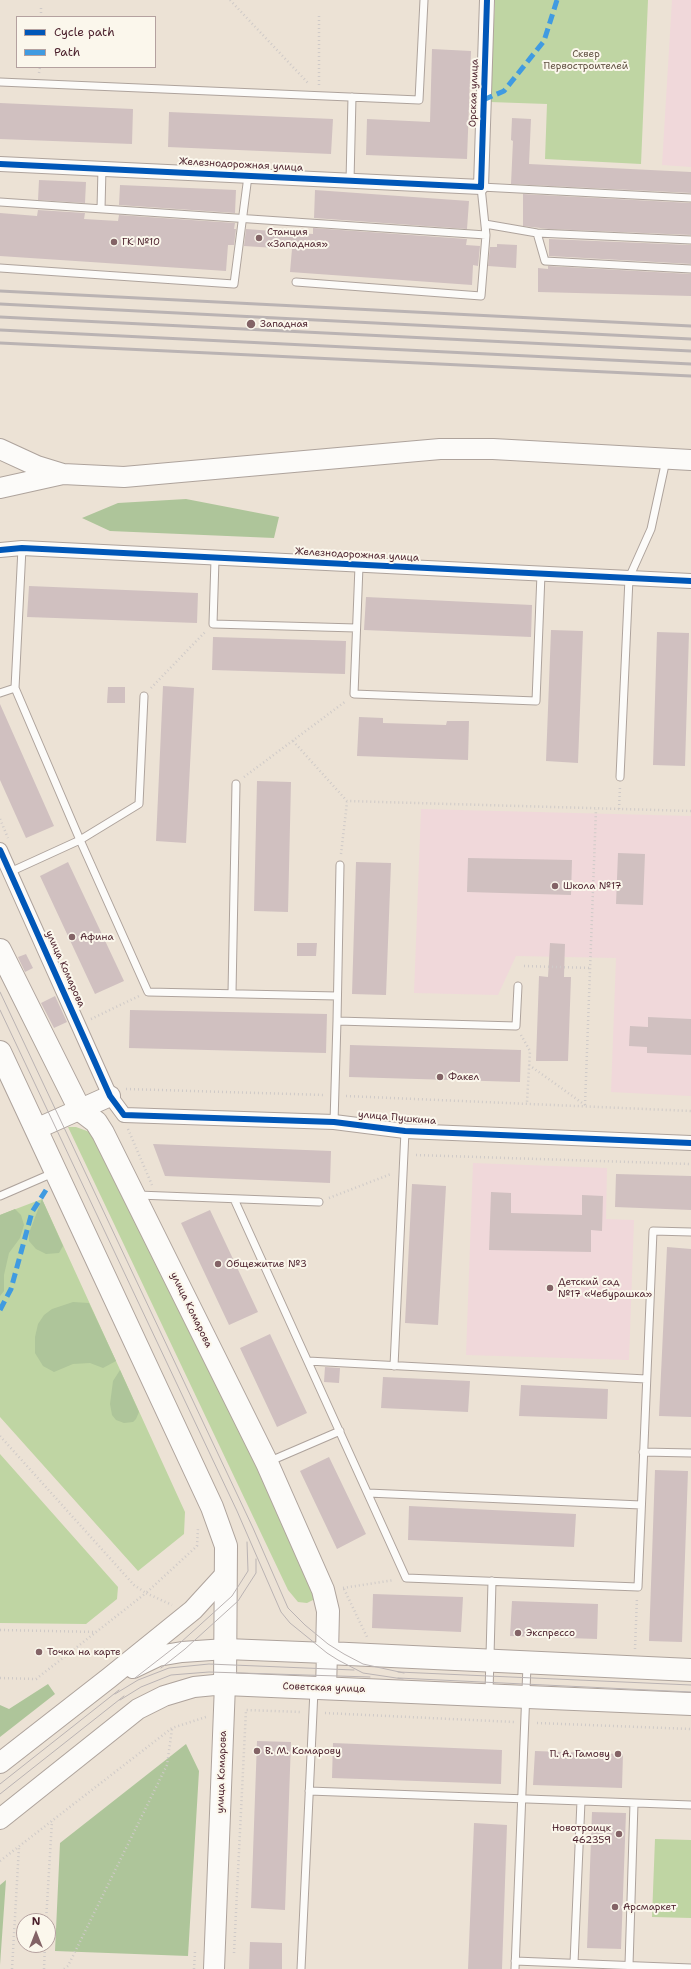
<!DOCTYPE html>
<meta charset="utf-8">
<style>
body{margin:0}
#map{position:relative;width:691px;height:1969px;overflow:hidden;background:#ece2d5;font-family:"Shantell Sans",sans-serif}
canvas{display:block}
.legend{position:absolute;left:16px;top:16px;width:140px;height:52px;box-sizing:border-box;background:#fbf7ec;border:1px solid #b4a19f;margin:0;padding:5px 7px;list-style:none;font-size:12px;color:#4a1f2b}
.legend li{display:flex;align-items:center;gap:8px;height:20px}
.legend b{width:20px;border:1px solid #b4a19f}
.north{position:absolute;left:16px;top:1913px;width:40px;height:40px;box-sizing:border-box;background:#fbf7ec;border:1px solid #b4a19f;border-radius:50%;rotate:0deg;font-size:11px;font-weight:700;line-height:16px;text-align:center;color:#4a1f2b}
.north::after{content:'';display:block;margin:auto;width:14px;height:18px;background:#836366;clip-path:polygon(50% 0,100% 100%,50% 72%,0 100%)}
</style>
<div id="map">
<canvas width="691" height="1969"></canvas>
<ul class="legend">
<li><b style="height:5px;background:#0057b8"></b>Cycle path</li>
<li><b style="height:5px;background:#409be1"></b>Path</li>
</ul>
<div class="north">N</div>
</div>
<script>
const ctx = document.querySelector('canvas').getContext('2d');
ctx.lineJoin = 'round';
function fillPath(path, color) {
  ctx.fillStyle = color;
  ctx.fill(path, 'evenodd');
}
function poly(rows) {
  const path = new Path2D();
  for (const r of rows) {
    path.moveTo(r[0], r[1]);
    for (let i = 2; i < r.length; i += 2) path.lineTo(r[i], r[i + 1]);
  }
  return path;
}
function stroke(path, color, width, dash) {
  ctx.strokeStyle = color;
  ctx.lineWidth = width;
  ctx.lineCap = dash ? 'butt' : 'round';
  ctx.setLineDash(dash || []);
  ctx.stroke(path);
}
function drawText(font, color, halo, rows, align = 'center') {
  ctx.font = font + ' "Shantell Sans",sans-serif';
  ctx.lineWidth = 4;
  ctx.setLineDash([]);
  ctx.textBaseline = 'middle';
  ctx.strokeStyle = halo;
  ctx.fillStyle = color;
  for (const [text, x, y, turn = 0] of rows) {
    ctx.save();
    ctx.translate(x, y);
    ctx.rotate((+turn || 0) * Math.PI / 180);
    ctx.textAlign = isNaN(turn) ? turn : align;
    if (halo) ctx.strokeText(text, 0, 0);
    ctx.fillText(text, 0, 0);
    ctx.restore();
  }
}
const built = poly([
 [672,0,691,0,691,167,662,165],
 [421,809,691,816,691,1096,611,1092,616,958,516,956,498,995,414,993],
 [473,1163,607,1168,606,1219,634,1220,629,1360,466,1355]
]);
const green = poly([
 [495,0,648,0,641,164,545,159,547,104,490,102],
 [68,1127,76,1127,98,1135,317,1590,315,1599,307,1603,298,1602,288,1590],
 [42,1199,185,1512,184,1534,138,1571,0,1417,0,1215],
 [0,1454,118,1587,117,1599,86,1624,0,1623],
 [655,1839,691,1840,691,1918,652,1917]
]);
const forest = poly([
 [186,499,279,517,274,538,110,531,82,518,118,503],
 [42,1199,63,1246,59,1253,46,1254,36,1249,29,1241,29,1233],
 [15,1209,21,1215,24,1225,20,1238,9,1253,4,1275,4,1291,0,1296,0,1215],
 [73,1302,89,1303,116,1361,103,1368,90,1363,73,1364,54,1372,43,1366,35,1353,35,1337,38,1324,44,1315,52,1309],
 [120,1370,139,1412,136,1419,133,1422,124,1423,116,1420,112,1415,110,1404,113,1381],
 [48,1684,55,1694,0,1737,0,1705,9,1709],
 [186,1744,199,1771,188,1956,55,1951,60,1843],
 [6,1880,0,1965,0,1885]
]);
const building = poly([
 [432,49,471,51,467,159,366,155,367,119,430,122],
 [0,103,133,109,132,144,0,139],
 [169,112,333,119,331,154,168,147],
 [512,118,531,119,529,164,691,172,691,193,511,184,513,141,511,140],
 [39,180,86,182,85,203,38,200],
 [120,185,236,190,235,213,119,205],
 [315,190,469,201,467,229,314,218],
 [523,194,691,203,691,235,549,229,523,226],
 [38,210,85,213,84,219,118,221,119,215,235,223,234,229,236,229,234,245,228,245,226,271,0,256,0,213,37,216],
 [313,228,467,239,466,245,480,246,478,266,473,265,472,285,290,272,292,249,244,246,246,229,313,234],
 [549,239,691,245,691,264,549,256],
 [497,244,517,245,516,268,488,266,490,247,497,247],
 [548,266,691,274,691,296,538,292,538,268,548,269],
 [29,586,198,593,197,623,27,617],
 [366,597,532,605,531,637,364,630],
 [551,630,583,631,578,763,546,761],
 [657,632,689,633,685,766,653,765],
 [213,637,346,641,345,674,212,670],
 [163,686,194,688,186,843,156,841],
 [108,687,125,687,125,703,107,703],
 [0,704,54,826,26,838,0,780],
 [359,717,383,718,383,723,446,725,447,721,469,721,468,760,357,756],
 [257,781,291,782,288,912,254,911],
 [618,853,645,854,643,905,616,904],
 [468,858,572,860,571,895,467,892],
 [68,862,124,981,95,994,40,876],
 [356,862,391,863,386,995,352,994],
 [297,943,317,943,316,956,297,956],
 [550,943,565,944,564,977,571,977,568,1061,536,1061,539,976,548,977],
 [26,954,33,968,25,972,18,957],
 [55,996,67,1022,54,1028,41,1003],
 [130,1010,327,1014,326,1053,129,1048],
 [648,1017,691,1019,691,1055,647,1053,647,1047,629,1046,630,1026,648,1027],
 [350,1045,521,1050,520,1082,349,1077],
 [153,1144,331,1151,330,1183,165,1176],
 [616,1174,691,1176,691,1210,615,1207],
 [412,1184,446,1186,438,1325,405,1323],
 [491,1192,511,1193,511,1213,582,1215,582,1195,603,1196,602,1231,591,1230,591,1252,489,1250],
 [210,1210,258,1312,229,1325,181,1223],
 [667,1247,691,1249,691,1417,659,1416],
 [270,1334,307,1413,277,1427,240,1348],
 [325,1367,340,1368,339,1383,324,1382],
 [383,1377,470,1381,468,1412,381,1408],
 [521,1385,608,1389,607,1419,519,1416],
 [329,1457,366,1534,337,1549,300,1471],
 [655,1470,688,1471,682,1642,649,1641],
 [409,1506,576,1514,574,1547,408,1540],
 [373,1594,463,1597,461,1632,372,1628],
 [512,1601,598,1604,597,1639,510,1636],
 [257,1741,291,1742,285,1910,251,1908],
 [333,1743,502,1750,501,1784,332,1778],
 [535,1751,623,1754,622,1788,533,1785],
 [592,1812,626,1813,621,1949,587,1948],
 [474,1823,507,1825,502,1969,468,1969],
 [250,1942,282,1943,282,1969,249,1969]
]);
const path = poly([
 [230,0,308,83],
 [41,17,41,5],
 [39,73,40,67],
 [319,85,319,15],
 [151,688,206,631],
 [293,741,347,801,691,811],
 [244,777,346,701],
 [619,809,620,787],
 [0,819,8,838],
 [341,854,347,802],
 [524,966,590,968],
 [91,1019,139,996],
 [521,1035,530,1051,527,1102],
 [529,1065,585,1105],
 [126,1089,325,1095],
 [346,1096,691,1111],
 [585,1105,596,809],
 [128,1129,152,1185],
 [416,1155,691,1164],
 [329,1198,391,1174],
 [0,1436,134,1585,146,1593,197,1546,198,1528],
 [343,1588,394,1580],
 [344,1589,367,1637],
 [0,1630,95,1632],
 [635,1649,637,1597],
 [0,1678,36,1679,146,1593,172,1605],
 [325,1713,514,1722],
 [537,1723,691,1729],
 [0,1861,172,1728,206,1717],
 [46,1921,52,1821],
 [234,1953,246,1710,302,1712],
 [12,1969,19,1847],
 [44,1969,45,1945],
 [64,1969,68,1966,167,1765,172,1729],
 [194,1969,195,1952]
]);
const lane = poly([
 [0,82,419,100,424,0],
 [350,181,352,97],
 [0,202,486,235,481,187,691,198],
 [101,209,102,168],
 [485,224,537,233,691,240],
 [537,233,545,261,691,269],
 [0,268,234,284,248,176],
 [296,282,481,296,486,235],
 [215,559,213,624,356,628],
 [359,566,354,694,536,701,541,574],
 [0,693,15,688],
 [144,696,139,804,80,840,148,992,337,996],
 [620,777,629,578,651,529,666,460],
 [10,872,80,840,15,688,22,548],
 [232,993,236,784],
 [337,1021,340,865],
 [334,1122,337,1021,516,1026,518,986],
 [138,1195,319,1202],
 [0,1196,53,1173],
 [234,1199,406,1578,638,1587,653,1231,691,1232],
 [308,1361,646,1379],
 [394,1366,405,1131],
 [643,1452,691,1453],
 [268,1462,340,1431],
 [368,1493,641,1505],
 [489,1693,492,1581],
 [309,1791,691,1805],
 [515,1961,691,1968],
 [574,1963,581,1801],
 [629,1965,634,1803],
 [301,1969,314,1690],
 [515,1969,527,1665]
]);
const street = poly([
 [0,164,481,187,487,0],
 [0,550,22,548,691,581],
 [0,850,110,1096,124,1115,334,1122,405,1131,691,1143]
]);
const secondary = poly([
 [0,449,37,466,63,474,124,477,440,449,493,449,691,460],
 [0,488,63,474],
 [36,1129,110,1096],
 [133,1668,158,1656,182,1652,226,1649,327,1653,326,1688],
 [0,1763,109,1678,193,1610,225,1575],
 [0,1819,138,1709,164,1696,194,1687,225,1684,214,1969]
]);
const primary = poly([
 [0,950,80,1110,96,1122,103,1133,267,1463,323,1590,328,1611,327,1653,691,1670],
 [0,1052,212,1507,226,1546,225,1684,691,1704]
]);
const tram = poly([
 [0,992,253,1528,288,1608,305,1625,328,1644,344,1654,363,1664,404,1673],
 [0,1010,237,1511,281,1612,290,1623,327,1653,338,1660,363,1673,403,1679],
 [161,1668,185,1649,238,1601,256,1573,256,1559],
 [398,1672,691,1685],
 [135,1678,180,1643,232,1596,248,1571,247,1542],
 [398,1678,691,1692],
 [115,1694,138,1680,169,1668,209,1664,354,1670],
 [120,1700,141,1687,171,1675,209,1672,370,1677],
 [0,1784,119,1690],
 [0,1794,124,1696]
]);
const rail = poly([
 [0,291,691,326],
 [0,304,691,339],
 [0,317,691,351],
 [0,330,691,364],
 [0,343,691,376]
]);
const quiet = poly([
 [483,100,504,91,544,41,557,0],
 [0,1310,11,1289,32,1212,46,1190]
]);
const cycleway = poly([
 [0,164,481,187,487,0],
 [0,550,22,548,691,581],
 [0,850,110,1096,124,1115,334,1122,405,1131,691,1143]
]);
const markers = [
 [259,238,4,"#836366"],
 [114,242,4,"#836366"],
 [251,324,5,"#836366"],
 [555,886,4,"#836366"],
 [72,937,4,"#836366"],
 [440,1077,4,"#836366"],
 [218,1264,4,"#836366"],
 [550,1288,4,"#836366"],
 [518,1633,4,"#836366"],
 [39,1652,4,"#836366"],
 [257,1751,4,"#836366"],
 [618,1754,4,"#836366"],
 [619,1834,4,"#836366"],
 [615,1907,4,"#836366"]
];
const parkNames = [
 ["Сквер",586,54],
 ["Первостроителей",586,66]
];
const streetNames = [
 ["Орская улица",474,93,-88],
 ["Железнодорожная улица",241,165,3],
 ["Железнодорожная улица",357,555,3],
 ["улица Комарова",65,969,66],
 ["улица Пушкина",397,1118,5],
 ["улица Комарова",191,1310,64],
 ["Советская улица",324,1688,2],
 ["улица Комарова",222,1772,-88]
];
const poiNames = [
 ["Станция",267,232],
 ["«Западная»",267,244],
 ["ГК №10",122,242],
 ["Западная",260,324],
 ["Школа №17",563,886],
 ["Афина",80,937],
 ["Факел",448,1077],
 ["Общежитие №3",226,1264],
 ["Детский сад",558,1282],
 ["№17 «Чебурашка»",558,1294],
 ["Экспрессо",526,1633],
 ["Точка на карте",47,1652],
 ["В. М. Комарову",265,1751],
 ["П. А. Гамову",610,1754,"right"],
 ["Новотроицк",611,1828,"right"],
 ["462359",611,1840,"right"],
 ["Арсмаркет",623,1907]
];
fillPath(built, '#f0d8da');
fillPath(green, '#bfd5a3');
fillPath(forest, '#aec59a');
fillPath(building, '#d0c0c0');
stroke(lane, '#aea39c', 9);
stroke(street, '#aea39c', 16);
stroke(secondary, '#aea39c', 22);
stroke(primary, '#aea39c', 24);
stroke(path, '#cfcac8', 2.5, [1, 3]);
stroke(lane, '#fcfbf9', 7);
stroke(street, '#fcfbf9', 14);
stroke(secondary, '#fcfbf9', 20);
stroke(primary, '#fcfbf9', 22);
stroke(tram, '#bab3b3', 1);
stroke(rail, '#bab3b3', 3);
stroke(quiet, '#409be1', 5, [10, 5]);
stroke(cycleway, '#0057b8', 6);
for (const [x, y, r, color] of markers) {
  const dot = new Path2D();
  dot.arc(x, y, r, 0, 2 * Math.PI);
  ctx.fillStyle = color;
  ctx.fill(dot);
  stroke(dot, '#fbf7ec', 1.5);
}
drawText('10px', '#625243', '#fbf7ec', parkNames);
drawText('10px', '#4a1f2b', '#fbf7ec', streetNames);
drawText('10px', '#4a1f2b', '#fbf7ec', poiNames, 'left');
</script>
